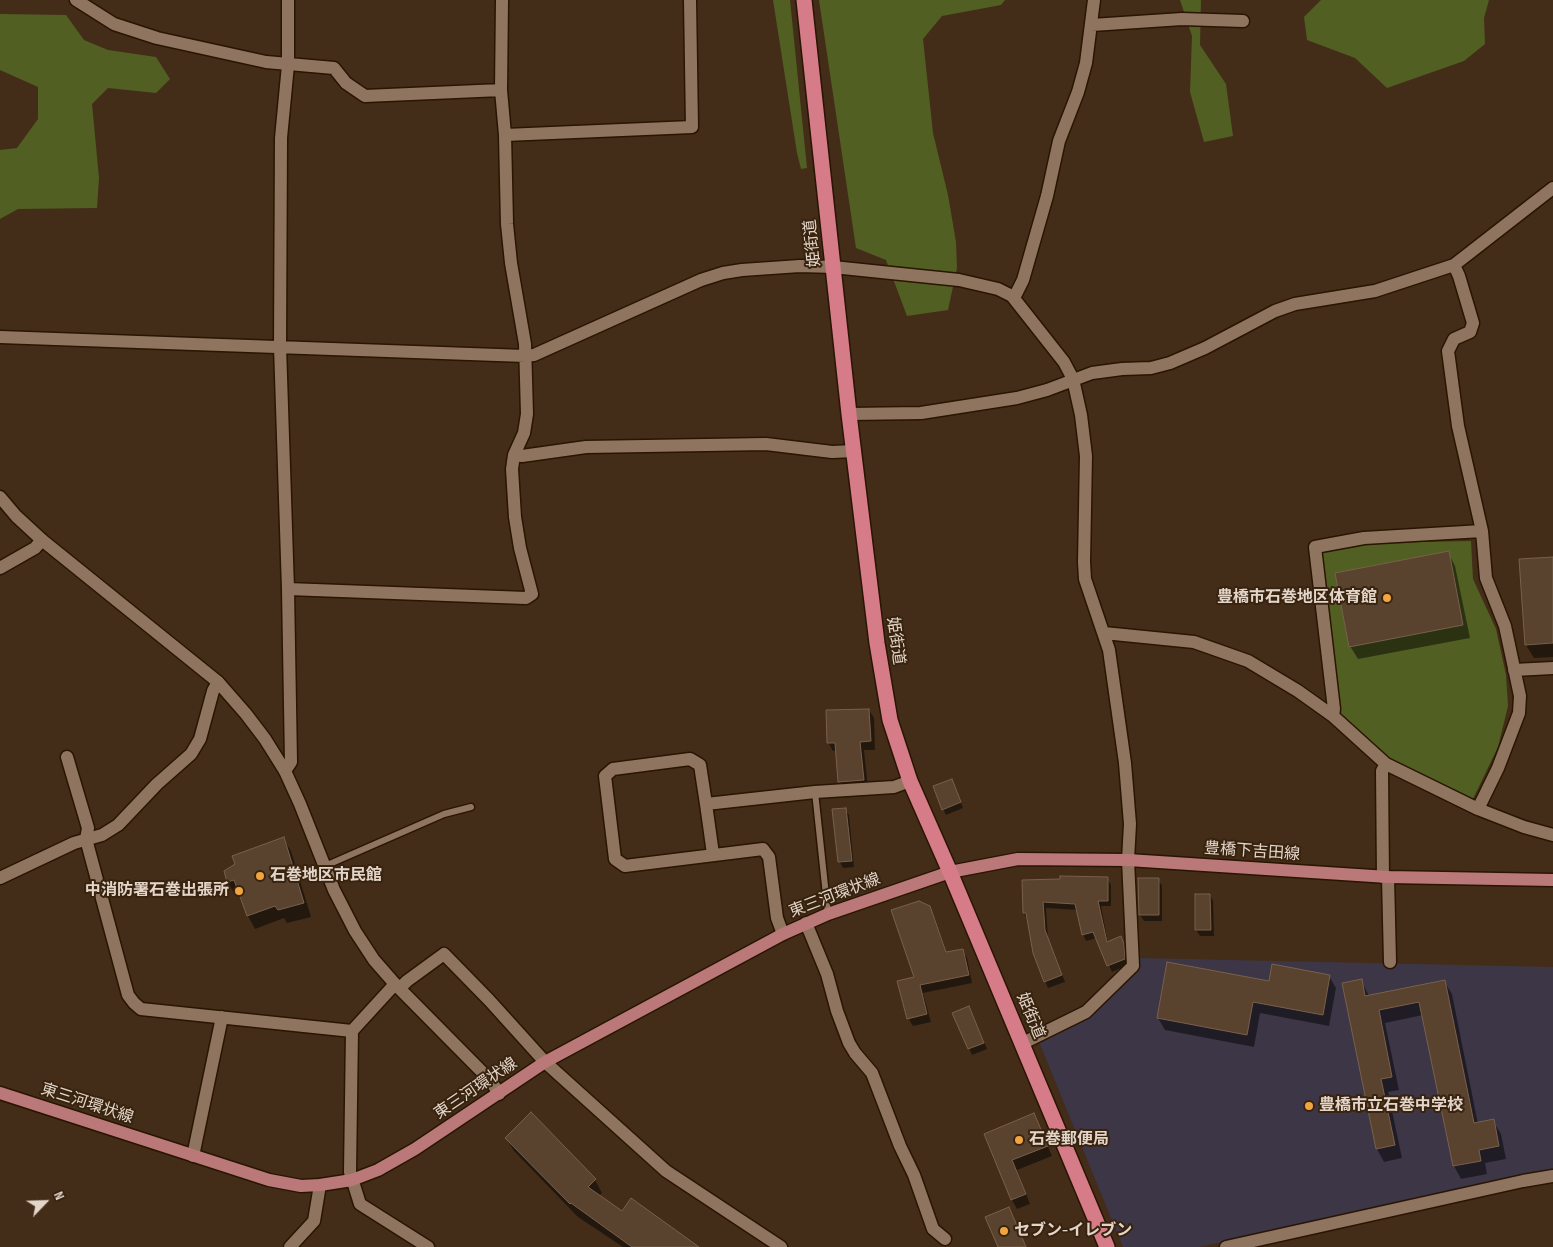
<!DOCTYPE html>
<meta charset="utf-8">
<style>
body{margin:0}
#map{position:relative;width:1553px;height:1247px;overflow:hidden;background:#432d19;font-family:"Sofia Sans Condensed",sans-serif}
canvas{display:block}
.north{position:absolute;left:20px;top:1177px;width:50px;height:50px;-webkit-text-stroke:4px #38230f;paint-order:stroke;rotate:66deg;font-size:14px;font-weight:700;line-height:20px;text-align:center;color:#e3d5c9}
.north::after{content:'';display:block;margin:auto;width:18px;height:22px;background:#e3d5c9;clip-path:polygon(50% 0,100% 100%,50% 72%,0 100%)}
</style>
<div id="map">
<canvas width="1553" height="1247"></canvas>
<div class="north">N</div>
</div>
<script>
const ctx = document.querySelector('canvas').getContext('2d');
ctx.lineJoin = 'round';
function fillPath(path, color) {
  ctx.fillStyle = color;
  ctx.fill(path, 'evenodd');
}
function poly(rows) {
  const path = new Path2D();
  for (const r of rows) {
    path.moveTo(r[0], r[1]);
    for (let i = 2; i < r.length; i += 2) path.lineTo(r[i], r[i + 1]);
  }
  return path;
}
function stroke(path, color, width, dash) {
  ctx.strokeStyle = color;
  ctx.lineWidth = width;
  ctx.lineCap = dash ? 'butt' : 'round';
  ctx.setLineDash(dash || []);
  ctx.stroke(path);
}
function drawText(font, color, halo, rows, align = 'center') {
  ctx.font = font + ' "Sofia Sans Condensed","Noto Sans JP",sans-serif';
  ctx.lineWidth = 4;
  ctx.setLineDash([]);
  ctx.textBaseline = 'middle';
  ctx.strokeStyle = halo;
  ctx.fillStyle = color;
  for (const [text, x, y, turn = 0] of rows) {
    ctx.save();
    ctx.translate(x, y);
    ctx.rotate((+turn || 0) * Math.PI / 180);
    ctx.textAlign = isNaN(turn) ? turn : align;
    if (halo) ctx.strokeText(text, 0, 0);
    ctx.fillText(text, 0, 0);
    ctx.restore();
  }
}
const education = poly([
 [1139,958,1553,967,1553,1170,1199,1247,1123,1247,1039,1042,1088,1019,1139,970]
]);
const green = poly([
 [773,0,790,0,807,168,801,169,797,153],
 [819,0,1005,0,1001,5,942,16,923,39,933,133,948,195,956,242,957,268,948,310,907,316,886,260,856,248],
 [1180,0,1201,0,1200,45,1226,84,1233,136,1204,142,1190,92,1192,36],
 [1321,0,1489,0,1484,18,1485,44,1464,61,1387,88,1355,58,1307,40,1304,17],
 [0,14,66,15,84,40,108,50,156,57,170,79,156,93,108,88,92,104,99,178,97,208,18,209,0,219,0,150,17,148,38,119,38,87,0,70],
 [1471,541,1473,579,1496,629,1506,675,1508,706,1498,747,1471,803,1385,759,1339,716,1321,551,1365,543]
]);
const shadow = poly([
 [1448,552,1455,566,1470,638,1358,659,1350,646],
 [1553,558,1553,657,1534,658,1526,645],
 [869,710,874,718,875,750,864,750,868,788,844,790,840,781,837,751,833,751,828,742],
 [951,780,963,808,946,815,943,809],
 [845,809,849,815,854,867,843,868,840,862],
 [283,838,291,851,311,917,287,923,284,918,255,929,248,916,240,893,235,895,228,882],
 [1107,878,1111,885,1111,906,1101,906,1108,943,1124,944,1127,951,1127,965,1112,972,1097,938,1086,941,1083,934,1078,910,1046,908,1048,938,1065,982,1048,988,1034,953,1027,919,1024,913,1023,881],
 [1158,879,1162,886,1162,921,1144,921,1140,915],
 [1196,895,1210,895,1213,901,1214,936,1200,936,1196,930],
 [929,907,934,916,947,953,963,950,967,958,972,983,923,993,931,1022,913,1026,908,1018],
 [1168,963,1270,982,1329,976,1336,988,1329,1026,1260,1013,1254,1047,1165,1030,1158,1018],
 [1361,980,1369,996,1444,981,1452,994,1478,1124,1493,1121,1501,1134,1506,1159,1485,1163,1487,1174,1461,1179,1454,1166,1423,1015,1385,1023,1399,1090,1388,1092,1402,1158,1384,1162,1377,1149],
 [954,1014,972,1014,987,1049,972,1055],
 [1034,1115,1052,1156,1017,1170,1030,1204,1017,1209,1012,1200,985,1135],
 [506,1138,595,1180,602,1193,599,1196,622,1212,693,1247,623,1247,578,1217,514,1151]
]);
const building = poly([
 [1449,551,1463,625,1349,647,1335,573,1449,551],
 [1553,557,1553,643,1525,645,1519,559,1553,557],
 [869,709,871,741,860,742,864,780,838,782,835,743,827,743,826,710,869,709],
 [952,779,961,802,942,810,933,786,952,779],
 [846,808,852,861,838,862,832,809,846,808],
 [284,837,304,903,278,910,275,906,247,916,234,880,227,882,224,871,235,864,232,856,284,837],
 [1060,876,1108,877,1108,901,1098,901,1107,942,1121,936,1124,944,1125,959,1107,966,1093,932,1082,935,1075,904,1043,902,1045,930,1062,975,1044,982,1033,953,1026,913,1023,913,1022,880,1060,879,1060,876],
 [1138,878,1159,878,1159,915,1139,915,1138,878],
 [1195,894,1210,894,1211,930,1195,930,1195,894],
 [919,901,930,906,946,952,963,949,969,975,920,985,927,1014,907,1019,897,981,914,977,891,910,919,901],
 [1167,962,1269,981,1272,964,1330,975,1323,1015,1253,1002,1247,1035,1157,1018,1167,962],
 [1362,979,1365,996,1445,980,1474,1123,1494,1119,1499,1146,1479,1150,1481,1161,1453,1166,1419,1002,1379,1010,1392,1077,1381,1079,1395,1145,1376,1149,1342,983,1362,979],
 [969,1006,984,1043,968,1049,952,1013,969,1006],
 [531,1112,596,1179,588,1187,622,1211,631,1198,699,1247,632,1247,571,1203,570,1204,505,1138,531,1112],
 [1034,1113,1048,1146,1012,1160,1026,1194,1011,1200,984,1134,1034,1113],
 [1009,1207,1026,1247,998,1247,985,1217,1009,1207]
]);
const lane = poly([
 [815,792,828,914],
 [325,866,444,814,471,807]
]);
const street = poly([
 [76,0,114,24,157,38,266,62,334,68,346,83,365,96,501,90],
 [1092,25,1182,19,1243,21],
 [505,135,692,127,690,0],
 [1454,265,1459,276,1473,323,1470,332,1454,339,1448,351,1458,426,1482,531,1486,578,1505,626,1520,696,1519,713,1498,768,1478,809],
 [1012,296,1016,294,1023,280,1047,196,1059,141,1078,92,1086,63,1094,0],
 [0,337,525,356,534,355,701,280,723,273,742,270,800,266,833,267,959,280,998,289,1012,296,1064,362,1073,379,1081,415,1086,456,1084,562,1085,579,1109,650,1125,763,1130,824,1128,860,1133,966,1086,1012,1023,1043],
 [849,414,921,413,1017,398,1047,390,1092,373,1122,369,1151,368,1170,363,1205,348,1275,311,1295,304,1375,291,1454,265,1553,188],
 [514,455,522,456,586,447,766,444,832,452,854,451],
 [0,568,35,548,42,540],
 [288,589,526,598,532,594,520,548,515,517,512,469,514,455,524,433,527,414,525,344,511,263,507,224,505,135,501,90,502,0],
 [1104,633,1194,642,1248,661,1298,691,1333,716,1386,764,1478,809,1524,827,1553,835],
 [1514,670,1553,668],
 [1333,716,1334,709,1315,547,1364,538,1482,531],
 [67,757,88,828,86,839,128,995,134,1003,141,1009,352,1031],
 [285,771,291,762,288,589,280,346,281,138,288,65,288,0],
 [706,804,700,765,690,759,613,769,605,776,615,859,625,866,763,849,769,857,777,918,783,934],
 [713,854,706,804,815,792,894,787,910,781],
 [1383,877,1382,771,1386,764],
 [1388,877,1390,962],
 [0,878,74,843,102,835,118,825,157,784,191,754,200,739,213,691,218,682],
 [806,923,827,974,837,1011,849,1043,855,1053,872,1073,900,1146,914,1175,933,1229,945,1239],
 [395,984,352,1031,350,1172,360,1204,428,1247],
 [400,988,407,981,444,954,489,1000,545,1062,666,1171,781,1247],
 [193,1156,222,1017],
 [290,1247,314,1221,320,1185],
 [1226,1247,1523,1181,1553,1176]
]);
const secondary = poly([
 [0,497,16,516,42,540,218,682,246,714,265,739,285,771,300,804,334,890,355,931,374,960,395,984,491,1081,499,1094]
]);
const primary = poly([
 [0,1093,269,1180,301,1186,320,1185,352,1180,378,1170,415,1149,545,1062,783,934,828,914,950,872,1018,859,1128,860,1388,877,1553,880]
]);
const highway = poly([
 [804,0,849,414,877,643,890,720,910,781,950,872,1107,1247]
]);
const markers = [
 [1387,598,5,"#f1a540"],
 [260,876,5,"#f1a540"],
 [239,891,5,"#f1a540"],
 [1309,1106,5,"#f1a540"],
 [1019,1140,5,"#f1a540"],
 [1004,1231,5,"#f1a540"]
];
const streetNames = [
 ["姫街道",813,243,-96],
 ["姫街道",895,641,82],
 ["豊橋下吉田線",1252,852,4],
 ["東三河環状線",835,896,-21],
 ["姫街道",1030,1016,67],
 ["東三河環状線",476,1089,-34],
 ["東三河環状線",87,1104,18]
];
const poiNames = [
 ["豊橋市石巻地区体育館",1377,598,"right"],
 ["石巻地区市民館",270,876],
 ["中消防署石巻出張所",229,891,"right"],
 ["豊橋市立石巻中学校",1319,1106],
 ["石巻郵便局",1029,1140],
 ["セブン-イレブン",1014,1231]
];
fillPath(education, '#3d3647');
fillPath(green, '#515f23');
fillPath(shadow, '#0007');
fillPath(building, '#59422e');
stroke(building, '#79604b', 1);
stroke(lane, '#291502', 9);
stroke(street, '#291502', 15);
stroke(secondary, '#291502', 15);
stroke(primary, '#291502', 15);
stroke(highway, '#291502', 18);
stroke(lane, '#8f755f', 6);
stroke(street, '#8f755f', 12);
stroke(secondary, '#8f755f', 12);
stroke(primary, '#ba7978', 12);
stroke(highway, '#d67b88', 15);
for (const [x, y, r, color] of markers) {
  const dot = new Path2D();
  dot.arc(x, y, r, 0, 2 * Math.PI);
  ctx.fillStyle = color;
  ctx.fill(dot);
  stroke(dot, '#38230f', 2);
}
drawText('16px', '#e3d5c9', '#38230f', streetNames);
drawText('bold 16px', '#e3d5c9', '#38230f', poiNames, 'left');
</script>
